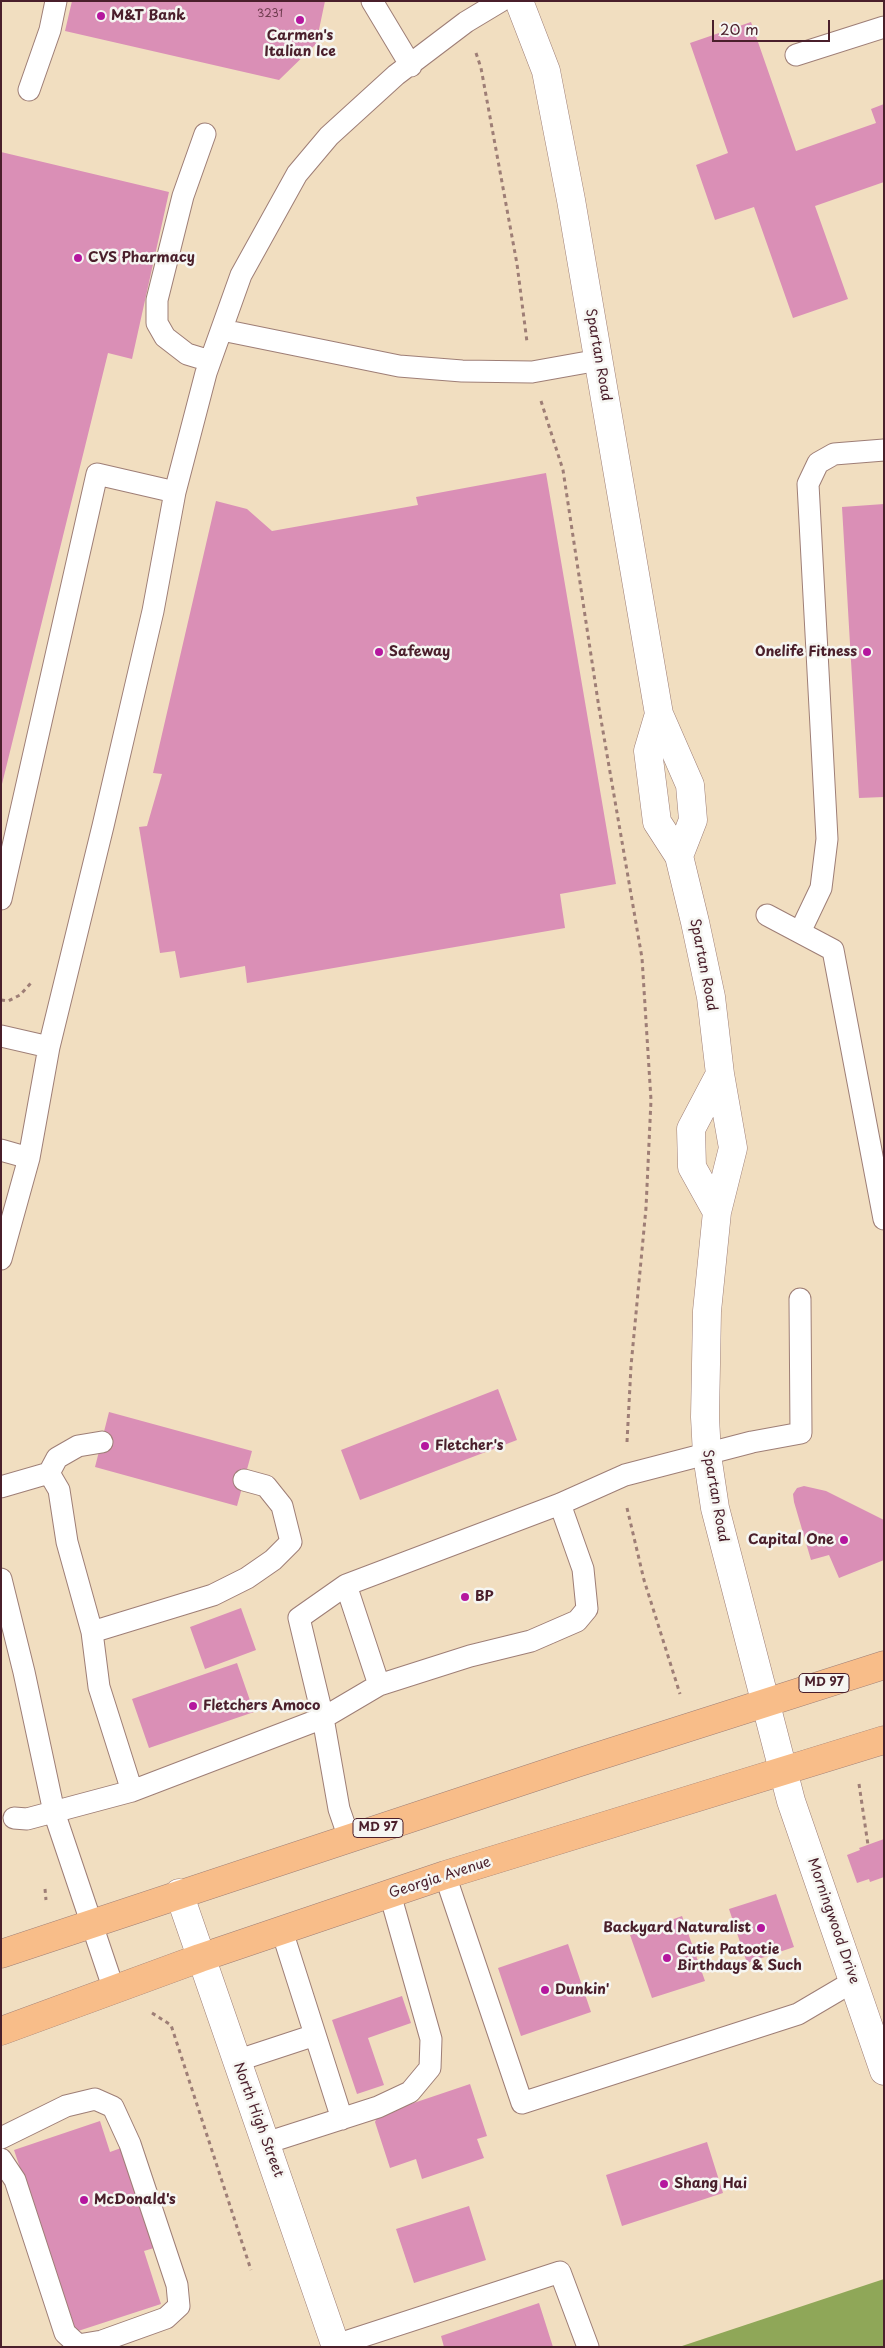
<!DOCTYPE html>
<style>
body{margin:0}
#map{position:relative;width:885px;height:2348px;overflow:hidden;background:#f1dec0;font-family:"Playpen Sans",sans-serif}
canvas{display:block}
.frame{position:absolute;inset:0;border:2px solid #4a1f2b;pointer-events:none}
.scale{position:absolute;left:712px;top:20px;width:118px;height:22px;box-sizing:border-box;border:2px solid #4a1f2b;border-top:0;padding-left:6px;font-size:15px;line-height:18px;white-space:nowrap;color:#4a1f2b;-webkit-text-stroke:4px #f6f6f2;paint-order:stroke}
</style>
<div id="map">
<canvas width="885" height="2348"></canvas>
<div class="frame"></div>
<div class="scale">20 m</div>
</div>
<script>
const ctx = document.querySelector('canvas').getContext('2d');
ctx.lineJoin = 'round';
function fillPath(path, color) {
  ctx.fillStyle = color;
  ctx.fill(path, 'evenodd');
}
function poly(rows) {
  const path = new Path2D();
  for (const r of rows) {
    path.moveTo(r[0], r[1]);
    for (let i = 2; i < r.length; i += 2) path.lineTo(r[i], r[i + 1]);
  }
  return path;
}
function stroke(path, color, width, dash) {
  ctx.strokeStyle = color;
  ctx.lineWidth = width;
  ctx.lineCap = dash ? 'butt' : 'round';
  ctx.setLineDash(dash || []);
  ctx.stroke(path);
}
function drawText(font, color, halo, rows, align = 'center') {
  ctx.font = font + ' "Playpen Sans",sans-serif';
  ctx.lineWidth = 5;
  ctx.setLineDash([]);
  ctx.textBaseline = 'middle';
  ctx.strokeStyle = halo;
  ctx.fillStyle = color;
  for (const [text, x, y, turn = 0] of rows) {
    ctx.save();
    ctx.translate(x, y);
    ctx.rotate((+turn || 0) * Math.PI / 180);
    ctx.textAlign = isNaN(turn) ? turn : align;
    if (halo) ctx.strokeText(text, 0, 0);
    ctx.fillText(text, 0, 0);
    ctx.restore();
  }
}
const forest = poly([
 [884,2279,884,2347,679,2347]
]);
const building = poly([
 [72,1,325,1,316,44,279,80,65,31],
 [751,22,796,151,876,123,871,109,884,104,884,182,815,206,848,299,793,318,754,207,715,220,696,165,728,153,690,43],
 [1,152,169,192,132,359,108,353,2,784],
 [546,473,616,884,560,894,565,928,247,983,245,966,180,978,175,951,160,953,139,827,147,826,162,774,153,773,216,501,247,509,272,531,418,505,416,497],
 [884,504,884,797,859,798,842,507],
 [498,1389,517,1440,360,1500,341,1450],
 [109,1412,252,1451,237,1506,95,1467],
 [804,1486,826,1491,884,1520,884,1560,839,1578,829,1555,811,1560,794,1502,793,1494,797,1488],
 [241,1608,256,1650,205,1669,190,1627],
 [237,1663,254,1712,149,1748,132,1699],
 [884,1839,884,1877,870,1882,869,1879,857,1883,847,1855,860,1850,859,1848],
 [776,1894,794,1947,747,1963,729,1909],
 [682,1916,705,1981,652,1998,630,1935],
 [568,1944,591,2012,521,2036,498,1968],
 [402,1996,411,2023,368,2038,384,2085,357,2094,332,2020],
 [470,2084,487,2136,477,2139,484,2158,422,2179,416,2159,390,2168,375,2122,378,2115],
 [100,2121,110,2152,121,2148,154,2248,144,2251,161,2304,75,2332,14,2150],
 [707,2142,723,2193,622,2226,606,2175],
 [469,2206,486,2260,414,2283,396,2229],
 [539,2303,553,2347,444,2347,441,2336]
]);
const path = poly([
 [476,53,481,68,517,264,527,342],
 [541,401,563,470,599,708,642,958,651,1100,646,1208,631,1366,627,1442],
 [1,1000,8,1001,20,995,31,983],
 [627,1508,644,1580,680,1694],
 [859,1784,868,1845],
 [45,1889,46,1900],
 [152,2013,171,2025,251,2270]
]);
const service = poly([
 [372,1,411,66],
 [796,55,884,27],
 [29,90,50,30,56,1],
 [205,134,183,196,157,300,157,323,165,337,187,354,210,361],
 [222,330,399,366,462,371,532,372,599,360],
 [1,899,97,474,175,492],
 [767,915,833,950,884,1219],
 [800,932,821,888,827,839,808,484,818,463,834,454,884,450],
 [1,1036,49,1047],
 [1,1150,29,1158],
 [1,1259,29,1158,49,1047,103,826,153,611,175,492,206,373,241,275,297,174,329,136,396,75,466,22,501,1],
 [49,1473,59,1490,67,1542,92,1632,99,1687,132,1791],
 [1,1487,49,1473,57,1458,78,1446,102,1442],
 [1,1579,24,1672,54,1812,114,1990],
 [346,1585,299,1618,323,1718,339,1809,349,1838],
 [92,1632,213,1595,247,1578,273,1560,291,1542,282,1506,266,1486,244,1480],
 [379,1685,346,1585,560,1504,625,1475,752,1442,801,1433,800,1299],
 [14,1818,27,1819,132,1791,323,1718,379,1685,470,1656,531,1641,577,1621,587,1609,583,1569,560,1504],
 [445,1875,522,2103,798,2014,854,1981],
 [282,1931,342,2119],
 [236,2061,315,2035],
 [1,2138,66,2106,95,2099,113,2107,130,2144,177,2285,179,2306,166,2318,102,2341,78,2345,65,2333,15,2180,1,2159],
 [266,2143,378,2107,410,2092,430,2068,431,2039,390,1894],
 [336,2345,560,2272,588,2347]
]);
const minor = poly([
 [179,1893,336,2347]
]);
const tertiary = poly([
 [519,1,546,71,571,200,659,714,690,785,693,820,679,856],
 [659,714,648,751,657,822,679,856,695,922,711,997,720,1074,733,1148,717,1212,707,1311,705,1417,707,1455,715,1508,791,1801,884,2071],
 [717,1212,692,1167,691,1129,720,1074]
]);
const primary = poly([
 [1,1954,577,1763,884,1665],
 [1,2031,200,1958,445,1875,884,1740]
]);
const markers = [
 [101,16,5,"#b5179e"],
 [300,20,5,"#b5179e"],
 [78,258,5,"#b5179e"],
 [379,652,5,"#b5179e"],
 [867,652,5,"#b5179e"],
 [425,1446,5,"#b5179e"],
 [844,1540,5,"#b5179e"],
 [465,1597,5,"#b5179e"],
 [193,1706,5,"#b5179e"],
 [761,1928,5,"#b5179e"],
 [667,1958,5,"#b5179e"],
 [545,1990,5,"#b5179e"],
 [664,2184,5,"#b5179e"],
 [84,2200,5,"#b5179e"]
];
const numberNames = [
 ["3231",270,14]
];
const shields = [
 [824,1683,50],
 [378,1828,50]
];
const shieldNames = [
 ["MD 97",824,1683],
 ["MD 97",378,1828]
];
const poiNames = [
 ["M&T Bank",111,16],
 ["Carmen's",300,36,"center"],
 ["Italian Ice",300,52,"center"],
 ["CVS Pharmacy",88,258],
 ["Safeway",389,652],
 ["Onelife Fitness",857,652,"right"],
 ["Fletcher's",435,1446],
 ["Capital One",834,1540,"right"],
 ["BP",475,1597],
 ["Fletchers Amoco",203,1706],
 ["Backyard Naturalist",751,1928,"right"],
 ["Cutie Patootie",677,1950],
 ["Birthdays & Such",677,1966],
 ["Dunkin'",555,1990],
 ["Shang Hai",674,2184],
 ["McDonald's",94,2200]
];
const streetNames = [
 ["Spartan Road",598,355,80],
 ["Spartan Road",703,965,79],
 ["Spartan Road",715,1496,80],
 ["Georgia Avenue",440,1878,-18],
 ["Morningwood Drive",833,1921,71],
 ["North High Street",258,2120,70]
];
fillPath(forest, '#8fa758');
fillPath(building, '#da8fb6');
stroke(service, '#9e7e76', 23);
stroke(minor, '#9e7e76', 29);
stroke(tertiary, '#9e7e76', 29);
stroke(primary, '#9e7e76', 29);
stroke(path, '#9e7e76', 3, [4, 4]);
stroke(service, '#fff', 21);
stroke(minor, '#fff', 28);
stroke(tertiary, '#fff', 28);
stroke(primary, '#f8bd89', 28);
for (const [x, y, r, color] of markers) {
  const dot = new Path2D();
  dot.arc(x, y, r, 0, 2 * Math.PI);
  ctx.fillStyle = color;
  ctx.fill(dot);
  stroke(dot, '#f6f6f2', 2);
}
drawText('11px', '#6e3b4e', null, numberNames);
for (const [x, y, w] of shields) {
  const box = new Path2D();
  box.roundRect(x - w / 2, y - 9.5, w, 19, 4);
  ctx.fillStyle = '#f6f6f2';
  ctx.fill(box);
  stroke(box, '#4a1f2b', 1);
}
drawText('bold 12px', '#4a1f2b', null, shieldNames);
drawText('bold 14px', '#4a1f2b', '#f6f6f2', poiNames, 'left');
drawText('14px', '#4a1f2b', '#f6f6f2', streetNames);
</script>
